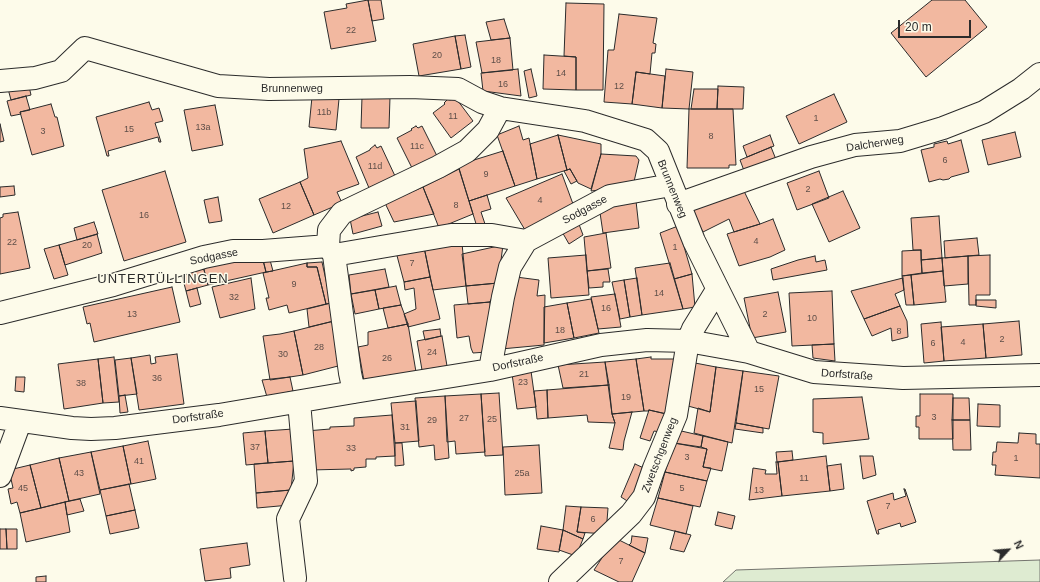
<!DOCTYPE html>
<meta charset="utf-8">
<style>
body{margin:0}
#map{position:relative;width:1040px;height:582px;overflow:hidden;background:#fdfbea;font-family:Arial,sans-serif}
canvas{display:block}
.north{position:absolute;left:988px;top:530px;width:40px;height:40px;-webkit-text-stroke:3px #fdfbea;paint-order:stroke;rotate:64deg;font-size:11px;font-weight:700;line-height:16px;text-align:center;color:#2b2b2b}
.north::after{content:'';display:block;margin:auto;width:14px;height:18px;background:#2b2b2b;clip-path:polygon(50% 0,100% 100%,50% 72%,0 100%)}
.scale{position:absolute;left:898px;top:20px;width:73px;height:18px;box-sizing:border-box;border:2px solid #2b2b2b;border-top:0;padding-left:5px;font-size:12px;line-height:14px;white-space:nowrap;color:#2b2b2b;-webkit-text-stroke:3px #fdfbea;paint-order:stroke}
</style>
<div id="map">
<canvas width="1040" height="582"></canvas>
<div class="north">N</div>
<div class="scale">20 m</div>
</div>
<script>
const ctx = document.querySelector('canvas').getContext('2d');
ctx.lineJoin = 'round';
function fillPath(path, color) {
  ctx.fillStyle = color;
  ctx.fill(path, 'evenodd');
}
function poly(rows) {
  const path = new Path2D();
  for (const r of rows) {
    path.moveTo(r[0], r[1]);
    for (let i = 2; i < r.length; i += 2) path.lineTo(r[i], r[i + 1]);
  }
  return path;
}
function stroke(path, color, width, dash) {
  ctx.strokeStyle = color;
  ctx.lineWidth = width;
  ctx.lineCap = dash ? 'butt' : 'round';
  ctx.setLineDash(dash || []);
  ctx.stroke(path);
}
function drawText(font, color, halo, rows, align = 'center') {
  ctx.font = font + ' Arial,sans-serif';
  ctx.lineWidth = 3;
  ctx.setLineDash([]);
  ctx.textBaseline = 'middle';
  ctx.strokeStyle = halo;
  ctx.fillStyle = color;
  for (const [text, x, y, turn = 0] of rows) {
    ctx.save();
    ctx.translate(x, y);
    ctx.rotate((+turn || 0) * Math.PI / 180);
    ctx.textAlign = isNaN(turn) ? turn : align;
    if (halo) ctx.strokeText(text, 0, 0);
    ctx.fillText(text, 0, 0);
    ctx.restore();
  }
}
const green = poly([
 [1040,560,1040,582,723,582,736,570,1040,560]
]);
const building = poly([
 [368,0,376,41,331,49,324,12,347,8,346,4,368,0],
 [368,0,381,0,384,19,372,21,368,0],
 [932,0,965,0,987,27,926,77,891,33,932,0],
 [566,3,604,4,603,90,576,90,576,57,564,56,566,3],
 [619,14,657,18,653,43,656,44,655,53,652,53,650,74,636,72,632,104,604,102,608,50,614,50,619,14],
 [504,19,510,38,491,40,486,22,504,19],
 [465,35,471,67,461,69,455,36,465,35],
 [455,36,461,69,419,76,413,44,455,36],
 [510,38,513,70,482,73,476,42,510,38],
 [544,55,576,57,576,90,543,89,544,55],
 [518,69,521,96,483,91,481,73,518,69],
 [531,69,537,96,529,98,524,71,531,69],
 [666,69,693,72,689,109,662,108,666,69],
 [636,72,665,76,662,108,632,104,636,72],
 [28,82,31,95,11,100,7,85,28,82],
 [718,86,744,87,743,109,717,109,718,86],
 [694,89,718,89,717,109,691,109,694,89],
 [834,94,847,122,799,144,786,116,834,94],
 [26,96,30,110,20,112,21,114,11,116,7,101,26,96],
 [312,97,339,99,336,130,309,127,312,97],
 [362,97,390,97,389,128,361,128,362,97],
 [455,97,473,121,451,138,433,113,445,104,444,103,448,99,450,100,455,97],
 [149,102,152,110,159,108,163,121,155,123,161,142,159,142,158,137,108,151,109,156,107,156,96,117,149,102],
 [51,104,55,117,57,117,64,146,32,155,20,112,51,104],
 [215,105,223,145,192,151,184,110,215,105],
 [689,109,733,109,736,165,729,165,729,168,687,168,689,109],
 [0,124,4,141,0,142,0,124],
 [416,126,418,128,422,126,437,156,412,168,397,138,412,130,411,129,416,126],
 [519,126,523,140,529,138,537,179,515,186,497,135,519,126],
 [1015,132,1021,157,988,165,982,140,1015,132],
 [558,135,567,170,537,179,530,144,558,135],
 [558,135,601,144,601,154,591,189,578,183,570,169,567,170,558,135],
 [770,135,774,146,747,157,743,146,770,135],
 [961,140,969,172,951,177,949,179,943,180,940,179,929,182,921,150,934,147,934,144,947,141,948,144,961,140],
 [341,141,359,184,337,192,342,203,314,215,300,182,308,178,304,149,341,141],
 [375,145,377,148,381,146,395,176,369,188,356,157,370,150,370,149,375,145],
 [771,147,777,162,746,176,740,160,771,147],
 [503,151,515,186,469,201,458,165,503,151],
 [601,154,636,156,639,160,633,186,591,191,601,154],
 [459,169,473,214,439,228,423,187,459,169],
 [570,169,577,181,571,184,564,171,570,169],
 [165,171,186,242,124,261,102,190,165,171],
 [819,171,829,198,797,210,787,183,819,171],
 [562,174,573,204,525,230,506,198,562,174],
 [300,182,314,215,273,233,259,199,300,182],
 [14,186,15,195,0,197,0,187,14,186],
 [423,187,434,214,394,222,385,203,423,187],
 [743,189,760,224,734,232,729,219,703,232,691,210,743,189],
 [843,191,860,228,829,242,812,204,843,191],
 [487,195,491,209,481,212,485,224,477,227,469,201,487,195],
 [218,197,222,221,209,223,204,200,218,197],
 [636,201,639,228,603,233,599,206,636,201],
 [18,212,30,268,0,274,0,218,3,217,3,214,18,212],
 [378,212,382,226,353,234,350,219,378,212],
 [939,216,942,258,921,260,921,250,913,250,911,218,939,216],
 [577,219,583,235,569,244,561,230,577,219],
 [773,219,785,250,770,257,739,266,727,234,760,224,773,219],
 [94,222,98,234,77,240,74,228,94,222],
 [678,226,692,274,674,279,660,233,678,226],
 [606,233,611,268,587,271,584,237,606,233],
 [97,234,102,253,65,265,59,245,97,234],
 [977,238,979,255,945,258,944,241,977,238],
 [462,243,466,286,433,290,424,247,462,243],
 [59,245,68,275,54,279,44,249,59,245],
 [503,245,498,283,466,286,462,254,503,245],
 [424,247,430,277,404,282,396,252,424,247],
 [921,250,922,273,902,276,902,251,921,250],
 [586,255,589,295,551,298,548,258,586,255],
 [990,255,990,295,976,295,976,305,969,305,968,256,990,255],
 [815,256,816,262,825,260,827,270,773,280,771,269,798,260,815,256],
 [968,256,968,284,944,286,942,258,968,256],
 [942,258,943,271,922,273,921,260,942,258],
 [241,260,263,260,266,272,208,285,203,266,241,260],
 [263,260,270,260,273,271,266,272,263,260],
 [322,262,331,303,326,304,317,267,307,267,307,263,322,262],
 [307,263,307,267,317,267,326,304,289,313,287,305,269,310,266,298,269,298,263,273,307,263],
 [670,263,683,309,642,315,635,268,670,263],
 [203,266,208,285,186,291,181,272,203,266],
 [385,269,389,287,351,294,349,275,385,269],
 [608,269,610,282,603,282,603,287,589,288,587,271,608,269],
 [943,271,946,302,914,305,911,275,943,271],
 [692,274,695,307,683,309,674,279,692,274],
 [911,275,914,305,906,305,902,276,911,275],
 [430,277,440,319,408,327,404,314,416,309,414,288,405,290,404,282,430,277],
 [516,277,539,280,537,296,545,295,544,345,501,349,516,277],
 [251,278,255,309,220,318,212,287,251,278],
 [637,278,642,315,630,317,624,280,637,278],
 [903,278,904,290,895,294,900,306,864,319,851,291,903,278],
 [624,280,630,317,620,319,612,282,624,280],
 [498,283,490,302,468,304,466,286,498,283],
 [396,286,401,305,379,309,375,290,396,286],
 [172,287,180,322,94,342,90,323,87,324,83,307,172,287],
 [197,288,201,304,190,307,186,291,197,288],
 [375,290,379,309,355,314,351,294,375,290],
 [832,291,834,344,792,346,789,293,832,291],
 [778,292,786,332,752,338,744,298,778,292],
 [615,294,621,327,598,329,591,297,615,294],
 [591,299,599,333,574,338,567,303,591,299],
 [976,300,996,300,996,308,976,306,976,300],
 [490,302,492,333,487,352,473,353,471,348,469,336,457,338,454,305,490,302],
 [331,303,334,321,309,327,307,309,331,303],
 [567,303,574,338,544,343,544,307,567,303],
 [401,305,408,324,388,328,383,308,401,305],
 [900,306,907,321,908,337,892,341,891,328,872,336,864,319,900,306],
 [334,321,342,365,303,375,294,331,334,321],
 [1019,321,1022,355,986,358,983,324,1019,321],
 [941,322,944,361,924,363,921,324,941,322],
 [408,324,416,372,364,381,358,347,368,345,368,332,408,324],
 [983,324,986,358,944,361,941,327,983,324],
 [440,329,441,336,425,340,423,331,440,329],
 [294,331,303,375,270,380,263,336,280,334,294,331],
 [442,336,447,366,422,370,417,341,442,336],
 [834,344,835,361,813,358,812,345,834,344],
 [177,354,184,404,139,410,131,358,150,355,151,364,156,363,155,357,177,354],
 [114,357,119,402,103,403,98,359,114,357],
 [651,357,651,359,679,359,671,415,649,410,648,411,644,411,636,359,651,357],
 [131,358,137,394,119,396,115,360,131,358],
 [98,359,103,403,64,409,58,364,98,359],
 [636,359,644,411,612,414,605,362,636,359],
 [605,362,609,385,563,388,558,365,605,362],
 [695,363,716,367,710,412,688,406,695,363],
 [716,367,743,371,732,443,694,433,698,408,710,412,716,367],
 [531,371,536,407,517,409,512,374,531,371],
 [743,371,779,376,769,429,736,423,743,371],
 [16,377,25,377,24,392,15,391,16,377],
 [290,377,293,391,267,397,262,380,290,377],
 [609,385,612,414,615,423,588,422,587,415,548,418,547,390,609,385],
 [547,390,548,418,537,419,534,391,547,390],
 [499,393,503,455,485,456,481,394,499,393],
 [481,394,485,452,456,454,455,441,447,442,445,396,481,394],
 [920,394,953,394,953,439,919,439,919,427,916,427,916,416,920,416,920,394],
 [125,395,128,412,120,413,119,396,125,395],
 [445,396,449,458,435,460,434,445,419,447,415,398,445,396],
 [862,397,869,439,823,444,823,433,813,432,813,399,862,397],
 [953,398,969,398,970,420,952,420,953,398],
 [416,401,419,441,395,443,391,403,416,401],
 [978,404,1000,405,1000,427,977,426,978,404],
 [649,410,671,415,665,433,654,431,650,441,640,438,649,410],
 [632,412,624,441,623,450,609,448,615,423,612,414,632,412],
 [392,415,395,456,376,457,376,459,366,459,366,467,354,468,354,470,351,471,351,469,310,470,306,431,330,429,330,427,354,426,354,418,392,415],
 [952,420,970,420,971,450,953,450,952,420],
 [736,423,763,428,763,433,735,429,736,423],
 [293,429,294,461,268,463,265,431,293,429],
 [677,430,703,436,701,447,674,443,677,430],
 [265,431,268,463,246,465,243,433,265,431],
 [1019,433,1036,434,1036,444,1040,444,1040,478,995,475,996,465,992,465,993,452,996,452,997,442,1018,443,1019,433],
 [703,436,728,442,722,471,703,467,707,449,701,447,703,436],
 [148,441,156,479,131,484,123,446,148,441],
 [395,443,402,443,404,465,395,466,395,443],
 [674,443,707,449,703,467,711,468,707,481,665,472,674,443],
 [539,445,542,493,505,495,503,447,539,445],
 [123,446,131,484,100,490,91,452,123,446],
 [792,451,793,460,777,462,776,452,792,451],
 [91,452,100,494,69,501,59,458,91,452],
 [826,456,830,491,782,496,778,462,826,456],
 [860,456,873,456,876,475,863,479,860,456],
 [59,458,69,501,41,508,30,465,59,458],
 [294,461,291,490,256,493,254,464,294,461],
 [776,462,778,462,782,496,749,500,753,468,766,470,765,474,777,474,776,462],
 [635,464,646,469,632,504,621,497,635,464],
 [841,464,844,489,830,491,827,466,841,464],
 [30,465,41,508,20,513,17,502,11,504,8,489,13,488,9,470,30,465],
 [665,472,707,481,700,507,658,498,665,472],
 [129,484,135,510,106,516,100,490,129,484],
 [904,489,905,489,916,522,901,527,900,523,878,530,879,534,877,534,867,501,893,493,894,500,906,496,904,489],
 [291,490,290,505,257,508,256,493,291,490],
 [658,498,693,506,686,534,650,525,658,498],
 [80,499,84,511,67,515,65,502,80,499],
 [65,502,70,532,26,542,20,513,65,502],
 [566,506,581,507,577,532,585,533,583,539,563,530,566,506],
 [581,507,608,508,606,534,577,532,581,507],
 [135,510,139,528,110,534,106,516,135,510],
 [718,512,735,516,732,529,715,525,718,512],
 [541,526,563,530,559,552,537,549,541,526],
 [0,529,6,529,7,549,0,549,0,529],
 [6,529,17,529,17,549,7,549,6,529],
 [563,530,583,539,576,556,559,550,563,530],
 [675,531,691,535,684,552,670,549,675,531],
 [632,536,648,538,645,553,629,545,631,543,632,536],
 [615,538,645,553,632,582,619,582,594,570,615,538],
 [247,543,250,565,230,568,231,578,205,581,200,549,247,543],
 [46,576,46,582,36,582,36,577,46,576]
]);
const minor = poly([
 [0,81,35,78,61,71,85,48,218,86,269,89,410,87,458,89,482,102,500,108,585,121,646,140,658,151,694,241,749,352],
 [678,204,811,157,855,145,900,141,943,128,984,112,1021,89,1040,74],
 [328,246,329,230,342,213,438,167,467,151,488,130,500,108],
 [328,246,334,255,350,373,354,392],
 [334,255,451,235,492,235,526,241,610,196,671,185],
 [0,313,113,285,204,257,233,251,263,251,328,246],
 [490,370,503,297,510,267,526,241],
 [0,418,72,428,91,429,115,428,219,415,354,392,490,370,601,345,647,340,688,341,749,352,814,372,903,378,1040,375],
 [0,476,20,422],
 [295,578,288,519,306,481,299,402],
 [560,582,631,514,644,497,654,468,676,415,688,341,693,329,717,290]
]);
const numberNames = [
 ["22",351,31],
 ["20",437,56],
 ["18",496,61],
 ["14",561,74],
 ["16",503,85],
 ["12",619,87],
 ["11b",324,113],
 ["11",453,117],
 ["1",816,119],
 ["13a",203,128],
 ["15",129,130],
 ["3",43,132],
 ["8",711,137],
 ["11c",417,147],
 ["6",945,161],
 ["11d",375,167],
 ["9",486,175],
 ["2",808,190],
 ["4",540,201],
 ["8",456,206],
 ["12",286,207],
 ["16",144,216],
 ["4",756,242],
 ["22",12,243],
 ["20",87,246],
 ["1",675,248],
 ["7",412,264],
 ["9",294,285],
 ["14",659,294],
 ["32",234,298],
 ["16",606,309],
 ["13",132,315],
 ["2",765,315],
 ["10",812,319],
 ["18",560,331],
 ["8",899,332],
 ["2",1002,340],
 ["4",963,343],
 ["6",933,344],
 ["28",319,348],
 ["24",432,353],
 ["30",283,355],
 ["26",387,359],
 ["21",584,375],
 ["36",157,379],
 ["23",523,383],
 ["38",81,384],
 ["15",759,390],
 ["19",626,398],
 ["3",934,418],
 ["27",464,419],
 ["25",492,420],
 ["29",432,421],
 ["31",405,428],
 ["37",255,448],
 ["33",351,449],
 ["3",687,458],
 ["1",1016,459],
 ["41",139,462],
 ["43",79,474],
 ["25a",522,474],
 ["11",804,479],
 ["45",23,489],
 ["5",682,489],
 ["13",759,491],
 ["7",888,507],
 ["6",593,520],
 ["7",621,562]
];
const streetNames = [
 ["Brunnenweg",292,89],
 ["Dalcherweg",875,144,-9],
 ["Brunnenweg",672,189,68],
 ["Sodgasse",585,210,-28],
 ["Sodgasse",214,257,-11],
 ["Dorfstraße",518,363,-12],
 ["Dorfstraße",847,375,4],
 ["Dorfstraße",198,417,-8],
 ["Zwetschgenweg",660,455,-69]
];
const quarterNames = [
 ["UNTERTÜLLINGEN",163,279]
];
fillPath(green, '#deebd1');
stroke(green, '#74746e', 1);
fillPath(building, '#f2b8a0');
stroke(building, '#2b2b2b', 1);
stroke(minor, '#2b2b2b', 24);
stroke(minor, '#fdfbea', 22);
drawText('9px', '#5d4e48', null, numberNames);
drawText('11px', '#2b2b2b', '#fdfbea', streetNames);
ctx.letterSpacing = '1px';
drawText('13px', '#2b2b2b', '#fdfbea', quarterNames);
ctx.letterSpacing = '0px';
</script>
